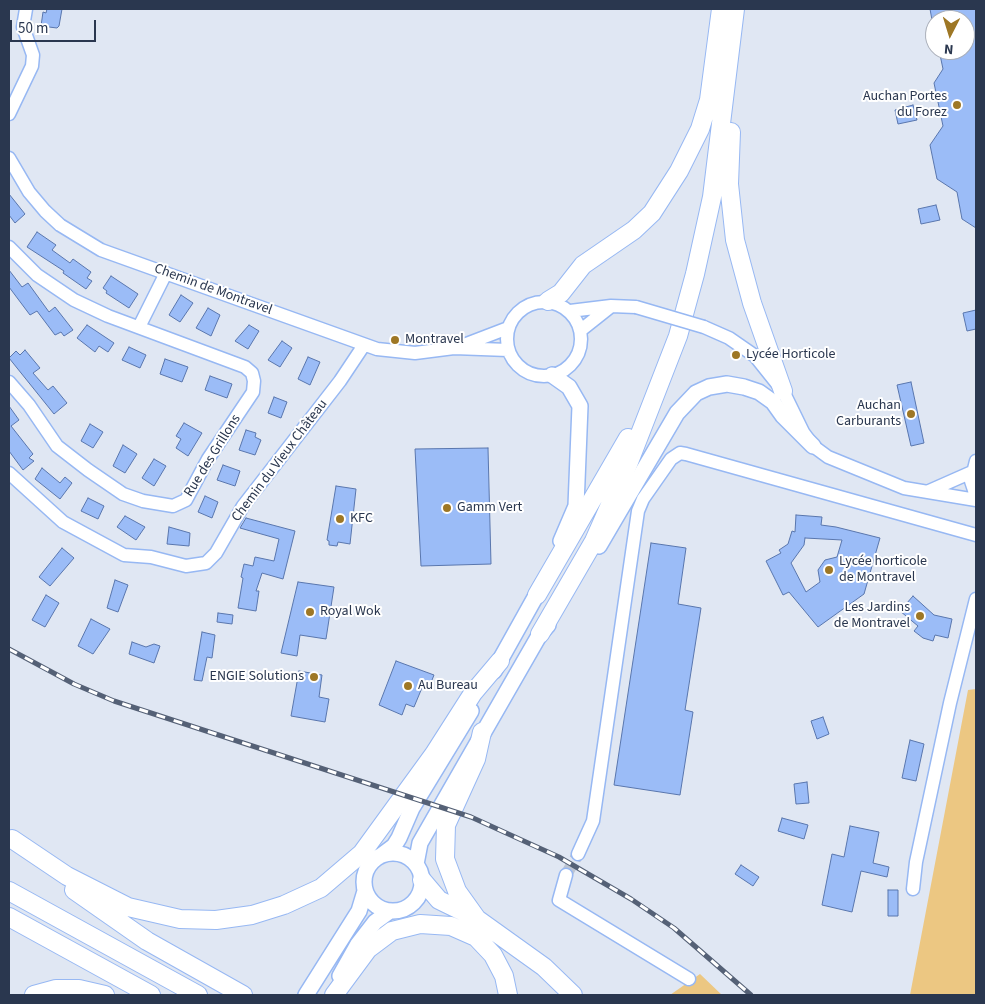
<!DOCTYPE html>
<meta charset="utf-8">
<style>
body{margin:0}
#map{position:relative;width:985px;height:1004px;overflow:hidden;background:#e0e7f3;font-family:"Source Sans 3",sans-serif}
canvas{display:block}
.frame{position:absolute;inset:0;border:10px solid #2a374f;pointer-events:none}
.north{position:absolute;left:925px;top:10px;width:50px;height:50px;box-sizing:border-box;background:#fff;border:1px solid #aaafb9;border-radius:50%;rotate:185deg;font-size:14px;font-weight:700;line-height:20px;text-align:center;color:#2a374f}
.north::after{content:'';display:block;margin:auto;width:18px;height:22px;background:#9e7725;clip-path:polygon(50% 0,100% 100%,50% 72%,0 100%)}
.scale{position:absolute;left:10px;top:20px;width:86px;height:22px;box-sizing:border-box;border:2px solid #2a374f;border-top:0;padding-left:6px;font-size:15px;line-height:18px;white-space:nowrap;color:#2a374f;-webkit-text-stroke:4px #fff;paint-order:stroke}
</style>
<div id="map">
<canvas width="985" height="1004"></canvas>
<div class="frame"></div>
<div class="north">N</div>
<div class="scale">50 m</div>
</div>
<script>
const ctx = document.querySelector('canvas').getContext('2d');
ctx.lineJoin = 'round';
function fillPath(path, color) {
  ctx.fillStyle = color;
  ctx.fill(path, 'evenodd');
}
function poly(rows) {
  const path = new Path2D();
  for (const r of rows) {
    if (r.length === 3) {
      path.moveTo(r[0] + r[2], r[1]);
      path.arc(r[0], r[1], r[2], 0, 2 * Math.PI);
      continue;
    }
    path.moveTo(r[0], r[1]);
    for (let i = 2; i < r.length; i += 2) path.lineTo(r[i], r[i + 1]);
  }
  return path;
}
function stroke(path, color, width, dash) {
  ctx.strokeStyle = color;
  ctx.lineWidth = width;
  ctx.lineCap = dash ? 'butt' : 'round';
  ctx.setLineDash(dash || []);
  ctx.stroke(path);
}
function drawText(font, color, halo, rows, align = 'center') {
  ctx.font = font + ' "Source Sans 3",sans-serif';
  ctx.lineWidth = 4;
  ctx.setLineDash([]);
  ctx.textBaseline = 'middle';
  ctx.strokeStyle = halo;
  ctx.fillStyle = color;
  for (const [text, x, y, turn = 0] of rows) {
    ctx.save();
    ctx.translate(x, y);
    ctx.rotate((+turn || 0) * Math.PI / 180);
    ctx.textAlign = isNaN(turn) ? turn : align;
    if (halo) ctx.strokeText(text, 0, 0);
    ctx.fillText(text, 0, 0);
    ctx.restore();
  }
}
const green = poly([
 [976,689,976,995,910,995,968,690],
 [700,974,722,995,670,995]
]);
const building = poly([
 [47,9,62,9,59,26,57,28,41,26,43,12,46,13,47,9],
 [930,9,976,9,976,228,962,219,957,192,937,179,930,145,943,126,934,83,943,69,939,50,965,50,965,20,932,20,930,9],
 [913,105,917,120,898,124,895,110,913,105],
 [9,194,25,214,15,223,9,215,9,194],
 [936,205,940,220,921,224,918,209,936,205],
 [37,232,56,245,52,250,70,263,73,259,91,272,87,278,92,281,86,289,63,273,64,271,27,247,37,232],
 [9,270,22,287,28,283,49,312,55,307,73,330,64,336,61,332,55,335,37,311,30,315,9,287,9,270],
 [111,276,138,294,129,308,106,293,107,291,103,288,111,276],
 [181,295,193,303,180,322,169,315,181,295],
 [208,308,220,315,211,336,196,328,208,308],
 [976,310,976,329,967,331,963,313,976,310],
 [87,325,114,343,108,352,99,346,95,352,77,338,87,325],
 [249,325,259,331,248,349,235,341,249,325],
 [282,341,292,348,280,367,268,360,282,341],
 [129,347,146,355,140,368,122,360,129,347],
 [25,350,40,368,33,373,48,390,53,386,67,403,54,414,9,358,16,351,20,355,25,350],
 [308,357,320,362,310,385,298,379,308,357],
 [165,359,188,367,182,382,160,374,165,359],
 [210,376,232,384,227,398,205,390,210,376],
 [911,382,924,443,911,446,897,385,911,382],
 [274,397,287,402,281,418,268,413,274,397],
 [9,406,19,420,11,426,33,454,29,458,34,461,23,470,9,451,9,406],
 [184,423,202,433,188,456,176,448,181,439,176,436,184,423],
 [90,424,103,432,93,448,81,441,90,424],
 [246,430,256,433,255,437,261,440,255,455,239,450,246,430],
 [123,445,137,454,125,473,113,466,123,445],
 [488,448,491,564,421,566,415,449,488,448],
 [154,459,166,466,154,486,142,478,154,459],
 [223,465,240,471,235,486,217,480,223,465],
 [42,468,60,483,65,477,72,483,60,499,35,479,42,468],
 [336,486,356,489,350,544,338,542,337,546,329,545,329,541,327,540,336,486],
 [205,496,218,502,212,518,198,512,205,496],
 [88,498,104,506,98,519,81,511,88,498],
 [796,515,822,517,821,525,836,527,880,538,864,594,818,627,789,592,783,595,766,561,781,553,779,550,788,544,792,531,795,532,796,515],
 [805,538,842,540,837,557,825,560,818,570,820,582,806,592,791,563,804,545,805,538],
 [125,516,145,527,136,540,117,527,125,516],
 [246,518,295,531,283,579,262,573,256,591,259,591,256,611,238,608,243,578,241,577,244,564,253,566,255,557,274,561,279,539,240,528,246,518],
 [169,527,190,533,189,546,167,544,169,527],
 [651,543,686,548,678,604,701,608,685,710,693,712,680,795,614,785,651,543],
 [62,548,74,558,50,586,39,577,62,548],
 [115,580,128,585,118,612,107,608,115,580],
 [298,582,334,587,326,639,300,635,297,656,281,653,298,582],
 [46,595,59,603,45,627,32,620,46,595],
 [913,596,934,615,952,619,948,638,935,635,933,641,923,638,914,631,918,626,900,611,913,596],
 [218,613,233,615,232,624,217,622,218,613],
 [91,619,110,629,93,654,78,646,91,619],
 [202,632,215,635,212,658,207,657,202,681,194,680,202,632],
 [132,642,146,647,154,644,160,646,154,663,129,654,132,642],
 [396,661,434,675,430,685,424,683,414,707,406,704,402,715,379,705,396,661],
 [299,671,322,675,319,697,329,699,325,722,291,716,299,671],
 [823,717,829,734,817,739,811,721,823,717],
 [910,740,924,744,916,781,902,778,910,740],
 [807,782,809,803,796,804,794,784,807,782],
 [782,818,808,825,804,839,778,831,782,818],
 [850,826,879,832,873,863,889,867,887,877,861,871,852,912,822,905,832,854,844,857,850,826],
 [741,865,759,877,753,886,735,874,741,865],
 [888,890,898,890,898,916,888,916,888,890]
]);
const minorTunnel = poly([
 [566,875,578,854]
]);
const minor = poly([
 [9,114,32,66,33,55,23,27,26,9],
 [9,158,29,192,45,211,60,225,101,250,377,349,415,353,454,348,508,350],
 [9,247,37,275,74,300,108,316,245,367,252,373,254,381,253,392,208,459,186,500,173,506,143,501,123,494,88,470,57,446,29,405,9,382],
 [544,339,37],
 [570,311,611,306,636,307],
 [139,327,166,273],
 [704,327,729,338,755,356,783,391,803,432,813,446,828,457,904,488,976,500],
 [581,330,610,307],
 [461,346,508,328],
 [976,461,971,481,976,496],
 [9,473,63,522,124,555,151,557,186,566,206,563,216,553,243,506,340,381,364,345],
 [929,491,972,472],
 [578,854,593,821,638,511,643,499,671,459,680,453,686,454,976,535],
 [566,875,559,900,689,979],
 [913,889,916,862,950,703,976,599]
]);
const major = poly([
 [552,375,569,387,580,406,576,506,561,541],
 [599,546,677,413,696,393,709,387,727,384,744,387,759,392,773,402,783,416,813,446],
 [494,671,542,585],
 [393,882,29],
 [382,855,394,846,399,838,412,808,471,711],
 [416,864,420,843,540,634,548,625],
 [340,976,358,944,375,922,390,911],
 [306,995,359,911,365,891]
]);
const highway = poly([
 [731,132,729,184,735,240,752,303,783,391],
 [548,301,561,293,583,265,634,230,652,213,679,171,700,129,709,100,721,9],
 [537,595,628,438],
 [540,634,594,541,629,462,678,336,695,274,712,197,735,9],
 [482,732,476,759,446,825,445,859,457,891,477,919,544,967,573,995],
 [12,839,67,876,128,907,180,919,216,920,252,915,284,905,321,888,362,853,434,754,473,693,500,661],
 [422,880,439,900,474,917],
 [74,890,147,941,243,995],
 [9,891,198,995],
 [9,917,151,995],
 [34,995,56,989,79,989,105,995],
 [334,995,368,949,392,931,420,924,451,926,476,937,493,955,504,976,508,995]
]);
const rail = poly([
 [9,649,74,684,114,701,471,817,559,857,631,899,674,928,751,995]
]);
const minorBridge = poly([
 [636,307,704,327]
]);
const markers = [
 [957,105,5,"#9e7725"],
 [395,340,5,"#9e7725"],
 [736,355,5,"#9e7725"],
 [911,414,5,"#9e7725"],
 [447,508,5,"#9e7725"],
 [340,519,5,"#9e7725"],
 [829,570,5,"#9e7725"],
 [310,612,5,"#9e7725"],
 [920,616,5,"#9e7725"],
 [314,677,5,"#9e7725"],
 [408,686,5,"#9e7725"]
];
const poiNames = [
 ["Auchan Portes",947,97,"right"],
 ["du Forez",947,113,"right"],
 ["Montravel",405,340],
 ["Lycée Horticole",746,355],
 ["Auchan",901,406,"right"],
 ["Carburants",901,422,"right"],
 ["Gamm Vert",457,508],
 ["KFC",350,519],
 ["Lycée horticole",839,562],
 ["de Montravel",839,578],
 ["Les Jardins",910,608,"right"],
 ["de Montravel",910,624,"right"],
 ["Royal Wok",320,612],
 ["ENGIE Solutions",304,677,"right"],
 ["Au Bureau",418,686]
];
const streetNames = [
 ["Chemin de Montravel",213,290,20],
 ["Rue des Grillons",213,456,-58],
 ["Chemin du Vieux Château",280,461,-53]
];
fillPath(green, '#ecc782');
fillPath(building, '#9bbcf7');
stroke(building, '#5976ad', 1);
stroke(minorTunnel, '#bcc4d2', 12, [12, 6]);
stroke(minor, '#97b8f3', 15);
stroke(major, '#97b8f3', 18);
stroke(highway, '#97b8f3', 20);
stroke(minor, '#fff', 12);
stroke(major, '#fff', 15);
stroke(highway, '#fff', 18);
stroke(rail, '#556176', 5);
stroke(rail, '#fff', 3, [9]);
stroke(minorBridge, '#97b8f3', 15, []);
stroke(minorBridge, '#fff', 12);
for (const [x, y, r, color] of markers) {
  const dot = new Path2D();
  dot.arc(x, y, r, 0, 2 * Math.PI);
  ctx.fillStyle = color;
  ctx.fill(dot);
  stroke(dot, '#fff', 2);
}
drawText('14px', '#2a374f', '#fff', poiNames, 'left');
drawText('14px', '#2a374f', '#fff', streetNames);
</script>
